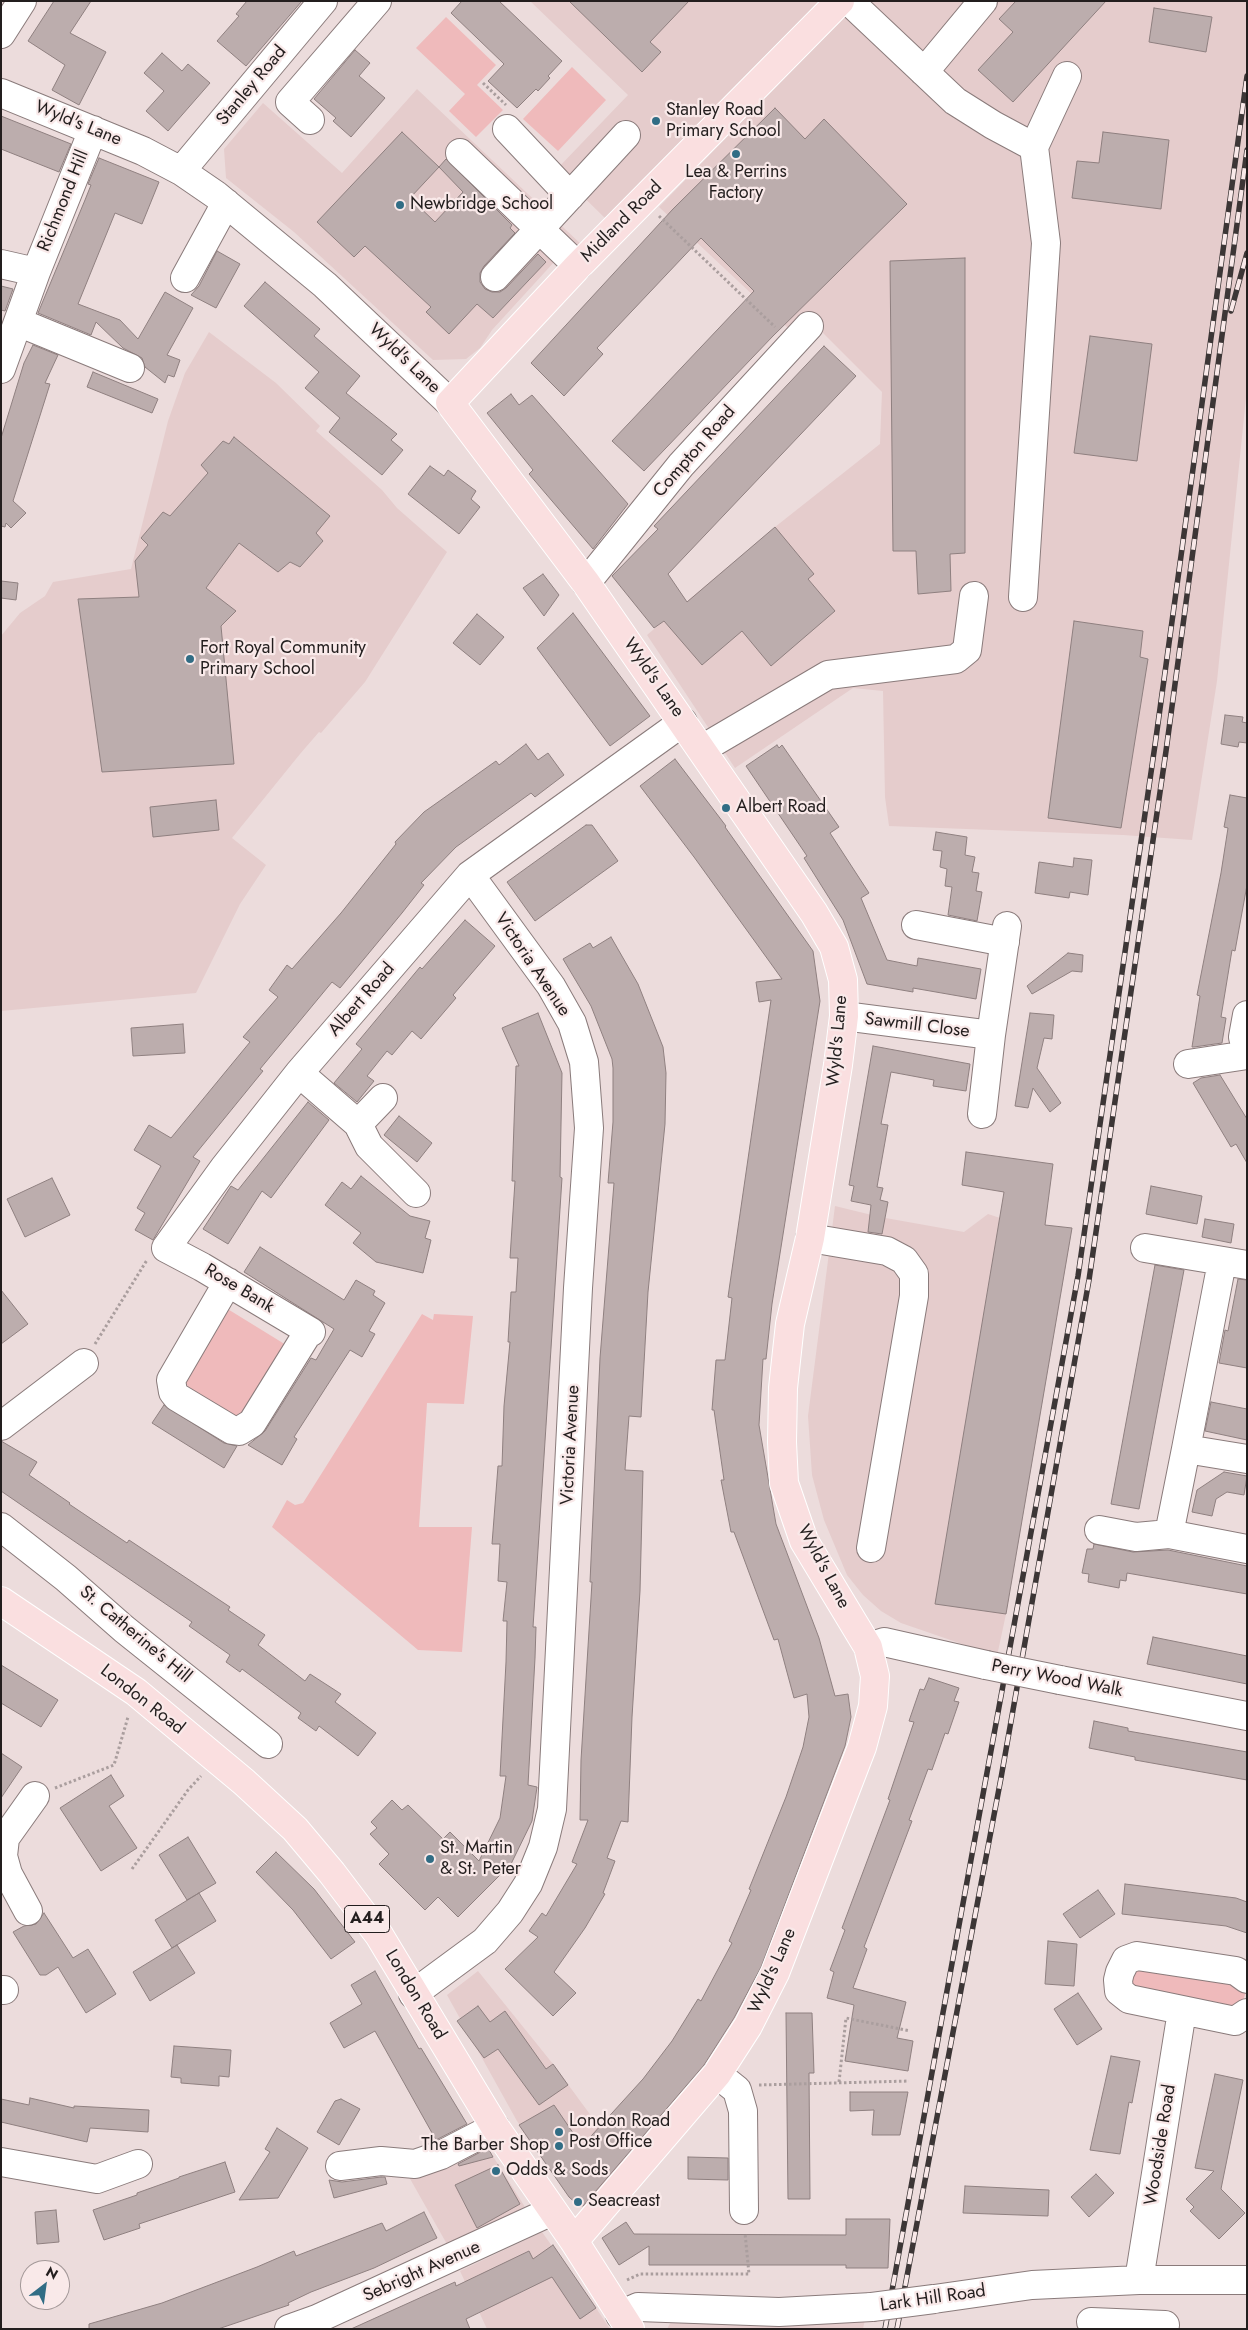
<!DOCTYPE html>
<style>
body{margin:0}
#map{position:relative;width:1248px;height:2330px;overflow:hidden;background:#ecdcdc;font-family:Jost,sans-serif}
canvas{display:block}
.frame{position:absolute;inset:0;border:2px solid #231e1e;pointer-events:none}
.north{position:absolute;left:20px;top:2260px;width:50px;height:50px;box-sizing:border-box;background:#f9e9e9;border:1px solid #a39898;border-radius:50%;rotate:30deg;font-size:14px;font-weight:700;line-height:20px;text-align:center;color:#231e1e}
.north::after{content:'';display:block;margin:auto;width:18px;height:22px;background:#316d85;clip-path:polygon(50% 0,100% 100%,50% 72%,0 100%)}
</style>
<div id="map">
<canvas width="1248" height="2330"></canvas>
<div class="frame"></div>
<div class="north">N</div>
</div>
<script>
const ctx = document.querySelector('canvas').getContext('2d');
ctx.lineJoin = 'round';
function fillPath(path, color) {
  ctx.fillStyle = color;
  ctx.fill(path, 'evenodd');
}
function poly(rows) {
  const path = new Path2D();
  for (const r of rows) {
    path.moveTo(r[0], r[1]);
    for (let i = 2; i < r.length; i += 2) path.lineTo(r[i], r[i + 1]);
  }
  return path;
}
function stroke(path, color, width, dash) {
  ctx.strokeStyle = color;
  ctx.lineWidth = width;
  ctx.lineCap = dash ? 'butt' : 'round';
  ctx.setLineDash(dash || []);
  ctx.stroke(path);
}
function drawText(font, color, halo, rows, align = 'center') {
  ctx.font = font + ' Jost,sans-serif';
  ctx.lineWidth = 4.5;
  ctx.setLineDash([]);
  ctx.textBaseline = 'middle';
  ctx.strokeStyle = halo;
  ctx.fillStyle = color;
  for (const [text, x, y, turn = 0] of rows) {
    ctx.save();
    ctx.translate(x, y);
    ctx.rotate((+turn || 0) * Math.PI / 180);
    ctx.textAlign = isNaN(turn) ? turn : align;
    if (halo) ctx.strokeText(text, 0, 0);
    ctx.fillText(text, 0, 0);
    ctx.restore();
  }
}
const built = poly([
 [530,1,830,1,609,222,556,170,628,95],
 [859,1,1247,1,1247,388,1217,681,1192,840,1123,835,889,826,885,797,883,691,853,688,735,768,647,635,775,527,880,444,882,392,802,312,788,328,659,207],
 [417,89,584,247,555,261,492,330,480,348,466,359,433,360,294,232,226,178,224,149,263,103,342,173],
 [209,332,276,383,320,426,316,431,382,490,397,508,447,552,365,682,321,733,319,732,300,754,232,838,266,865,240,904,196,993,1,1011,1,636,20,613,45,596,53,582,131,569,168,421,185,373],
 [835,1206,880,1217,964,1232,988,1214,1000,1218,1072,1229,1006,1614,997,1656,901,1623,881,1611,863,1595,847,1575,824,1520,812,1475,808,1416],
 [478,1971,553,2064,625,2162,588,2206,579,2206,569,2197,517,2121,447,1995],
 [475,2128,525,2207,448,2246,400,2161],
 [542,2232,596,2308,610,2329,487,2329,460,2271],
 [866,2314,863,2329,667,2329,674,2316]
]);
const green = poly([
 [446,17,496,65,477,85,503,110,476,137,449,111,465,94,416,48],
 [572,67,606,100,558,151,523,119],
 [226,1308,291,1348,247,1415,235,1419,191,1392,185,1381],
 [422,1314,433,1320,434,1314,473,1316,464,1404,427,1403,419,1527,472,1527,462,1652,418,1650,272,1527,287,1500,295,1505,303,1503],
 [1129,1964,1235,1977,1246,1992,1242,2003,1235,2010,1131,1992]
]);
const building = poly([
 [54,1,91,1,70,33,106,52,79,105,52,90,65,65,28,41,54,1],
 [247,1,302,1,246,66,217,41,239,16,236,14,247,1],
 [462,1,499,1,562,61,548,76,550,78,538,91,536,89,517,108,488,81,504,64,451,13,462,1],
 [569,1,689,1,650,42,661,52,642,72,569,1],
 [1016,1,1106,1,1013,102,978,70,1013,32,999,19,1016,1],
 [1154,8,1212,17,1206,52,1149,42,1154,8],
 [355,50,370,63,359,76,385,98,351,137,333,121,336,118,314,99,355,50],
 [162,53,182,71,188,64,210,83,168,131,146,111,164,91,144,73,162,53],
 [775,108,805,139,824,119,907,204,773,336,644,471,612,441,754,291,701,238,597,348,603,354,564,396,531,363,673,209,775,108],
 [1,116,71,144,59,172,1,149,1,116],
 [402,132,439,167,446,159,512,225,510,228,515,233,484,266,480,273,480,282,485,289,492,292,500,292,506,288,538,254,546,262,493,318,477,304,449,334,426,312,431,307,365,246,354,257,317,222,402,132],
 [439,167,463,192,435,222,410,198,439,167],
 [1103,132,1169,140,1161,209,1072,198,1077,161,1099,163,1103,132],
 [99,158,159,182,142,224,115,213,78,304,120,320,138,339,165,292,193,308,167,355,180,360,174,377,168,375,165,383,145,367,142,358,123,348,96,322,91,335,38,313,85,200,91,185,88,184,99,158],
 [217,251,240,264,216,308,191,295,199,286,217,251],
 [965,258,965,553,950,554,951,591,918,594,916,551,893,551,890,261,965,258],
 [265,282,320,329,314,336,360,376,346,393,397,434,391,440,403,450,382,475,329,432,340,418,305,388,319,372,244,306,265,282],
 [1,286,13,289,5,311,1,310,1,286],
 [1090,336,1152,344,1137,461,1074,453,1090,336],
 [33,345,58,355,45,383,50,384,13,501,26,513,11,528,6,523,5,527,1,526,1,438,24,363,33,345],
 [824,346,856,376,668,574,687,602,775,527,814,574,808,579,835,611,771,666,742,631,702,665,664,621,654,628,612,576,658,529,654,526,824,346],
 [93,372,158,399,152,413,87,387,93,372],
 [511,394,519,405,532,395,628,504,593,549,529,474,533,470,487,413,511,394],
 [234,437,330,516,316,533,323,541,300,567,290,562,278,572,239,543,206,588,236,611,221,626,234,764,102,772,78,599,139,597,135,561,148,545,141,538,163,512,170,516,208,473,201,465,223,441,229,444,234,437],
 [430,466,444,476,448,470,476,491,471,499,480,507,459,534,408,494,430,466],
 [543,574,559,595,544,616,523,588,543,574],
 [1,581,18,583,16,600,1,598,1,581],
 [573,613,650,716,610,746,537,648,573,613],
 [477,614,504,637,480,665,453,643,477,614],
 [1074,621,1143,631,1140,657,1148,659,1121,828,1048,818,1074,621],
 [1225,715,1243,717,1242,722,1247,723,1247,743,1239,742,1238,747,1221,744,1225,715],
 [526,744,538,760,548,753,564,775,535,797,531,793,456,847,421,883,424,885,402,913,340,988,332,982,260,1069,263,1071,193,1157,200,1161,153,1240,135,1230,145,1213,137,1208,161,1166,134,1150,149,1125,171,1138,250,1042,243,1037,278,997,269,990,287,965,292,969,341,913,396,844,395,842,424,812,496,761,499,765,526,744],
 [777,745,779,748,782,745,839,827,830,833,869,893,861,898,887,960,917,966,918,958,981,969,976,999,913,988,913,992,867,984,843,920,804,858,807,856,746,766,777,745],
 [675,759,726,826,725,827,813,951,820,1001,772,1304,766,1359,763,1359,759,1425,776,1524,819,1638,835,1696,848,1694,851,1717,845,1746,761,1967,734,2018,704,2065,583,2206,579,2206,569,2197,519,2125,554,2105,582,2146,643,2079,672,2041,698,1999,701,2001,732,1943,729,1941,751,1890,749,1889,786,1797,803,1747,809,1717,807,1694,794,1698,778,1639,774,1640,734,1532,731,1532,721,1480,724,1480,714,1410,712,1410,716,1360,725,1360,732,1298,728,1297,771,1000,759,1002,756,982,782,979,694,857,640,786,675,759],
 [1230,795,1247,798,1247,885,1235,951,1232,950,1221,1017,1226,1018,1222,1043,1194,1047,1192,1047,1200,996,1197,995,1221,873,1228,828,1224,827,1230,795],
 [216,800,219,830,153,837,150,807,216,800],
 [586,825,592,825,618,861,535,921,507,882,586,825],
 [936,832,967,837,965,855,975,857,972,872,979,873,976,891,982,892,977,921,948,915,952,887,945,886,947,869,940,867,942,851,933,850,936,832],
 [1074,858,1092,860,1088,895,1070,892,1069,898,1035,893,1039,862,1073,867,1074,858],
 [465,920,495,946,453,995,456,998,421,1039,412,1031,392,1055,387,1051,367,1076,374,1081,357,1102,334,1083,362,1049,356,1044,420,967,422,969,465,920],
 [611,937,638,984,663,1047,666,1073,665,1124,648,1292,641,1417,629,1416,625,1470,643,1471,640,1591,632,1717,628,1822,621,1821,607,1858,615,1861,603,1893,605,1894,585,1928,554,1972,576,1993,553,2016,505,1969,538,1937,529,1931,542,1913,546,1916,577,1864,572,1862,588,1820,580,1820,581,1760,592,1582,590,1582,600,1358,614,1183,608,1183,613,1122,613,1068,612,1059,591,1006,563,959,590,943,593,948,611,937],
 [1068,953,1083,955,1082,972,1072,971,1032,994,1027,986,1068,953],
 [538,1013,562,1073,560,1177,562,1178,533,1627,536,1627,535,1658,528,1785,537,1787,532,1821,511,1864,458,1917,438,1897,425,1910,379,1864,389,1854,370,1834,377,1828,371,1822,392,1800,402,1810,408,1805,443,1839,450,1832,479,1861,500,1818,506,1776,500,1776,506,1662,507,1621,503,1621,507,1582,498,1581,500,1544,492,1544,498,1466,502,1466,504,1406,510,1342,508,1342,511,1292,516,1292,518,1258,510,1258,515,1181,512,1181,516,1066,519,1066,502,1028,538,1013],
 [1030,1013,1054,1015,1052,1039,1044,1038,1037,1068,1061,1103,1050,1112,1033,1088,1028,1108,1015,1106,1030,1013],
 [183,1024,185,1053,133,1056,131,1028,183,1024],
 [873,1046,970,1064,966,1091,933,1086,934,1080,891,1072,881,1124,888,1125,877,1187,883,1188,880,1200,888,1202,882,1234,868,1232,871,1205,851,1201,854,1186,849,1185,873,1046],
 [1220,1075,1247,1119,1247,1163,1236,1144,1231,1147,1193,1083,1201,1078,1220,1075],
 [308,1102,329,1120,271,1198,262,1191,228,1244,203,1229,231,1186,238,1190,308,1102],
 [399,1116,432,1143,417,1162,384,1135,399,1116],
 [966,1152,1053,1164,1045,1225,1072,1228,1006,1614,935,1604,1004,1192,962,1185,966,1152],
 [361,1176,410,1216,430,1221,425,1238,431,1240,423,1273,376,1262,353,1243,361,1233,325,1205,342,1182,351,1189,361,1176],
 [52,1178,70,1215,25,1237,7,1199,52,1178],
 [1151,1186,1202,1196,1197,1224,1146,1214,1151,1186],
 [1205,1219,1234,1224,1231,1243,1202,1237,1205,1219],
 [260,1247,344,1300,356,1280,375,1291,373,1295,385,1303,369,1331,375,1334,362,1357,350,1350,294,1437,297,1439,282,1465,248,1445,265,1431,311,1358,316,1360,334,1329,244,1272,260,1247],
 [1155,1265,1184,1270,1139,1509,1111,1504,1155,1265],
 [1238,1279,1247,1280,1247,1368,1219,1363,1225,1330,1228,1331,1238,1279],
 [1,1290,28,1324,1,1344,1,1290],
 [1211,1402,1247,1409,1247,1440,1205,1431,1211,1402],
 [164,1405,224,1443,237,1446,224,1468,152,1423,164,1405],
 [1,1441,37,1462,29,1475,70,1503,69,1504,127,1543,129,1540,230,1607,228,1610,265,1635,258,1645,305,1681,310,1674,341,1694,335,1702,376,1733,358,1756,319,1726,316,1731,298,1718,301,1713,242,1669,240,1672,226,1662,230,1655,189,1626,192,1622,1,1491,1,1441],
 [1224,1472,1247,1476,1244,1495,1227,1492,1216,1499,1212,1516,1192,1512,1197,1490,1224,1472],
 [1094,1544,1133,1552,1168,1550,1247,1566,1247,1594,1127,1573,1126,1581,1120,1580,1119,1588,1088,1582,1089,1574,1082,1573,1087,1549,1093,1549,1094,1544],
 [1153,1637,1247,1656,1247,1684,1147,1664,1153,1637],
 [1,1665,58,1700,41,1727,1,1703,1,1665],
 [929,1678,959,1688,954,1701,959,1702,948,1734,945,1733,932,1770,928,1769,909,1820,912,1821,864,1947,867,1949,853,1988,906,2002,897,2038,913,2041,908,2071,845,2061,854,2005,827,1998,834,1972,830,1970,845,1930,842,1928,890,1800,888,1799,914,1722,909,1721,920,1689,924,1690,929,1678],
 [1094,1721,1128,1728,1128,1731,1247,1752,1247,1780,1135,1760,1135,1757,1089,1748,1094,1721],
 [1,1753,22,1767,1,1798,1,1753],
 [111,1775,124,1796,109,1806,137,1848,101,1871,60,1808,111,1775],
 [188,1837,216,1883,187,1900,159,1855,188,1837],
 [276,1852,314,1889,355,1942,331,1959,293,1910,256,1872,276,1852],
 [1125,1884,1236,1898,1247,1902,1247,1933,1226,1926,1122,1914,1125,1884],
 [1098,1890,1115,1914,1080,1938,1063,1914,1098,1890],
 [199,1893,216,1921,172,1948,155,1920,199,1893],
 [44,1913,73,1958,88,1949,116,1994,86,2013,58,1967,46,1975,40,1975,13,1932,24,1926,36,1924,44,1913],
 [1048,1941,1077,1944,1074,1986,1045,1984,1048,1941],
 [177,1945,195,1973,150,2001,133,1972,177,1945],
 [375,1971,419,2049,421,2048,467,2124,436,2140,375,2031,344,2048,330,2023,362,2004,351,1985,375,1971],
 [1078,1993,1102,2029,1077,2045,1054,2009,1078,1993],
 [478,2006,490,2022,505,2011,546,2069,553,2064,568,2085,539,2105,498,2049,484,2058,457,2021,478,2006],
 [786,2013,812,2013,814,2073,809,2073,810,2199,788,2199,786,2013],
 [174,2046,231,2050,229,2077,219,2076,219,2086,181,2083,181,2078,171,2077,174,2046],
 [1111,2056,1140,2061,1132,2103,1129,2102,1120,2154,1090,2150,1111,2056],
 [1215,2074,1243,2080,1221,2189,1245,2213,1219,2239,1190,2211,1194,2207,1186,2199,1214,2171,1195,2168,1215,2074],
 [850,2092,908,2092,900,2135,872,2135,874,2110,850,2111,850,2092],
 [30,2098,74,2108,74,2106,149,2110,148,2132,90,2128,87,2142,1,2122,1,2099,29,2105,30,2098],
 [341,2099,360,2109,339,2145,317,2132,335,2101,341,2099],
 [277,2128,308,2148,278,2198,239,2200,270,2152,265,2149,277,2128],
 [488,2148,493,2157,459,2166,458,2164,488,2148],
 [688,2157,728,2158,728,2180,688,2179,688,2157],
 [225,2162,235,2192,139,2224,140,2228,104,2240,93,2210,137,2195,137,2193,179,2178,179,2177,225,2162],
 [498,2165,520,2204,477,2228,455,2185,498,2165],
 [1096,2174,1114,2193,1089,2217,1071,2197,1096,2174],
 [381,2177,385,2177,387,2184,334,2198,329,2180,342,2182,381,2177],
 [965,2186,1049,2190,1048,2216,963,2213,965,2186],
 [56,2210,59,2242,37,2244,35,2212,56,2210],
 [424,2212,437,2238,374,2268,311,2292,288,2303,289,2305,218,2329,89,2329,89,2324,162,2303,257,2267,294,2251,296,2256,382,2223,386,2231,424,2212],
 [846,2219,890,2219,888,2268,846,2268,846,2265,649,2265,649,2246,619,2265,602,2238,626,2222,634,2234,846,2235,846,2219],
 [553,2245,596,2308,580,2319,552,2277,466,2319,470,2329,351,2329,455,2282,456,2286,529,2251,533,2259,553,2245]
]);
const path = poly([
 [483,83,506,105],
 [659,216,775,327],
 [95,1344,147,1260],
 [55,1788,114,1765,128,1717],
 [132,1869,188,1790,201,1776],
 [839,2082,846,2018,910,2031],
 [759,2085,909,2081],
 [627,2280,640,2274,749,2274,745,2233]
]);
const minor = poly([
 [849,1,955,101,993,125,1034,147,1067,76],
 [1,34,22,1],
 [924,72,983,1],
 [1,93,143,151,181,171,216,195,325,285,450,403],
 [310,120,290,102,377,1],
 [507,129,570,196],
 [460,153,578,266],
 [181,171,323,1],
 [1,264,36,272],
 [495,277,626,135],
 [185,278,226,203],
 [18,322,130,368],
 [1,369,36,272,93,130],
 [586,583,681,465,809,326],
 [1023,597,1046,243,1034,147],
 [702,749,828,675,956,659,967,650,974,596],
 [916,925,1005,942],
 [1247,1015,1243,1037,1247,1054],
 [844,1016,991,1035,982,1114],
 [991,1035,1007,926],
 [1188,1064,1247,1055],
 [299,1073,358,1124,369,1146,416,1193],
 [358,1124,383,1098],
 [810,1238,887,1251,904,1260,914,1274,914,1296,871,1548],
 [1145,1248,1247,1265],
 [228,1282,171,1380,173,1392,177,1397,232,1430,239,1431,252,1423,309,1331],
 [311,1332,202,1267,166,1248,224,1168,299,1073,470,875,683,722],
 [1,1426,84,1363],
 [1186,1449,1222,1262],
 [1,1527,66,1578,124,1629,268,1744],
 [1099,1530,1136,1537,1169,1534,1247,1549],
 [1169,1534,1186,1449,1247,1459],
 [868,1647,884,1642,986,1665],
 [1060,1680,1247,1716],
 [28,1911,8,1874,3,1856,5,1838,35,1796],
 [1247,1979,1236,1971,1137,1956,1126,1960,1120,1972,1118,1980,1119,1991,1129,1999,1235,2021,1247,2013],
 [1,1990,4,1990],
 [413,1994,485,1941,510,1912,528,1884,543,1847,552,1809,578,1288,589,1128,584,1062,572,1023,551,986,470,875],
 [717,2074,737,2090,743,2111,744,2210],
 [1,2162,97,2179,138,2164],
 [340,2166,381,2161,415,2164,441,2155,495,2127],
 [1139,2280,1182,2011],
 [934,2299,1032,2285,1139,2280,1247,2280],
 [620,2315,638,2307,779,2312,872,2307],
 [1091,2322,1165,2325],
 [289,2329,317,2319,552,2211]
]);
const major = poly([
 [1,1601,136,1692,244,1782,295,1829,332,1873,379,1935,495,2127,574,2241,630,2329],
 [574,2241,717,2074,748,2026,775,1973,862,1747,873,1706,875,1676,868,1647,804,1541,784,1483,782,1442,783,1388,790,1324,810,1238,838,1065,844,1016,843,980,834,947,814,913,586,583,450,403,578,266,840,1]
]);
const rail = poly([
 [1231,311,1247,253],
 [885,2329,1078,1276,1155,745,1247,76],
 [897,2329,1001,1778,1089,1280,1166,751,1247,150]
]);
const minorBridge = poly([
 [986,1665,1060,1680],
 [872,2307,934,2299]
]);
const markers = [
 [656,121,5,"#316d85"],
 [736,154,5,"#316d85"],
 [400,205,5,"#316d85"],
 [190,659,5,"#316d85"],
 [726,808,5,"#316d85"],
 [430,1859,5,"#316d85"],
 [559,2132,5,"#316d85"],
 [559,2146,5,"#316d85"],
 [496,2171,5,"#316d85"],
 [578,2202,5,"#316d85"]
];
const shields = [
 [367,1919,45]
];
const shieldNames = [
 ["A44",367,1919]
];
const streetNames = [
 ["Stanley Road",252,86,-50],
 ["Wyld's Lane",78,124,22],
 ["Richmond Hill",64,201,-68],
 ["Midland Road",622,222,-45],
 ["Wyld's Lane",404,359,44],
 ["Compton Road",695,452,-49],
 ["Wyld's Lane",653,678,55],
 ["Victoria Avenue",532,965,56],
 ["Albert Road",362,1000,-49],
 ["Sawmill Close",917,1026,7],
 ["Wyld's Lane",838,1041,-85],
 ["Rose Bank",239,1289,31],
 ["Victoria Avenue",571,1445,-87],
 ["Wyld's Lane",823,1567,62],
 ["St. Catherine's Hill",135,1635,40],
 ["Perry Wood Walk",1057,1679,11],
 ["London Road",142,1700,38],
 ["Wyld's Lane",773,1971,-66],
 ["London Road",415,1995,59],
 ["Woodside Road",1161,2145,-81],
 ["Sebright Avenue",422,2272,-24],
 ["Lark Hill Road",933,2299,-8]
];
const poiNames = [
 ["Stanley Road",666,111],
 ["Primary School",666,132],
 ["Lea & Perrins",736,173,"center"],
 ["Factory",736,194,"center"],
 ["Newbridge School",410,205],
 ["Fort Royal Community",200,649],
 ["Primary School",200,670],
 ["Albert Road",736,808],
 ["St. Martin",440,1849],
 ["& St. Peter",440,1870],
 ["London Road",569,2122],
 ["Post Office",569,2143],
 ["The Barber Shop",549,2146,"right"],
 ["Odds & Sods",506,2171],
 ["Seacreast",588,2202]
];
fillPath(built, '#e5cccc');
fillPath(green, '#efbabb');
fillPath(building, '#bcadad');
stroke(building, '#8f8080', 1);
stroke(minor, '#8a7b7b', 30);
stroke(major, '#fff', 30);
stroke(path, '#aa9e9e', 3, [2.5, 2.5]);
stroke(minor, '#fff', 28);
stroke(major, '#fadfe0', 28);
stroke(rail, '#3c3636', 5.5);
stroke(rail, '#f9e9e9', 4, [11]);
stroke(minorBridge, '#8a7b7b', 30, []);
stroke(minorBridge, '#fff', 28);
for (const [x, y, r, color] of markers) {
  const dot = new Path2D();
  dot.arc(x, y, r, 0, 2 * Math.PI);
  ctx.fillStyle = color;
  ctx.fill(dot);
  stroke(dot, '#f9e9e9', 2);
}
for (const [x, y, w] of shields) {
  const box = new Path2D();
  box.roundRect(x - w / 2, y - 13.5, w, 27, 4);
  ctx.fillStyle = '#f9e9e9';
  ctx.fill(box);
  stroke(box, '#231e1e', 1);
}
drawText('bold 16px', '#231e1e', null, shieldNames);
drawText('18px', '#231e1e', '#f9e9e9', streetNames);
drawText('18px', '#231e1e', '#f9e9e9', poiNames, 'left');
</script>
